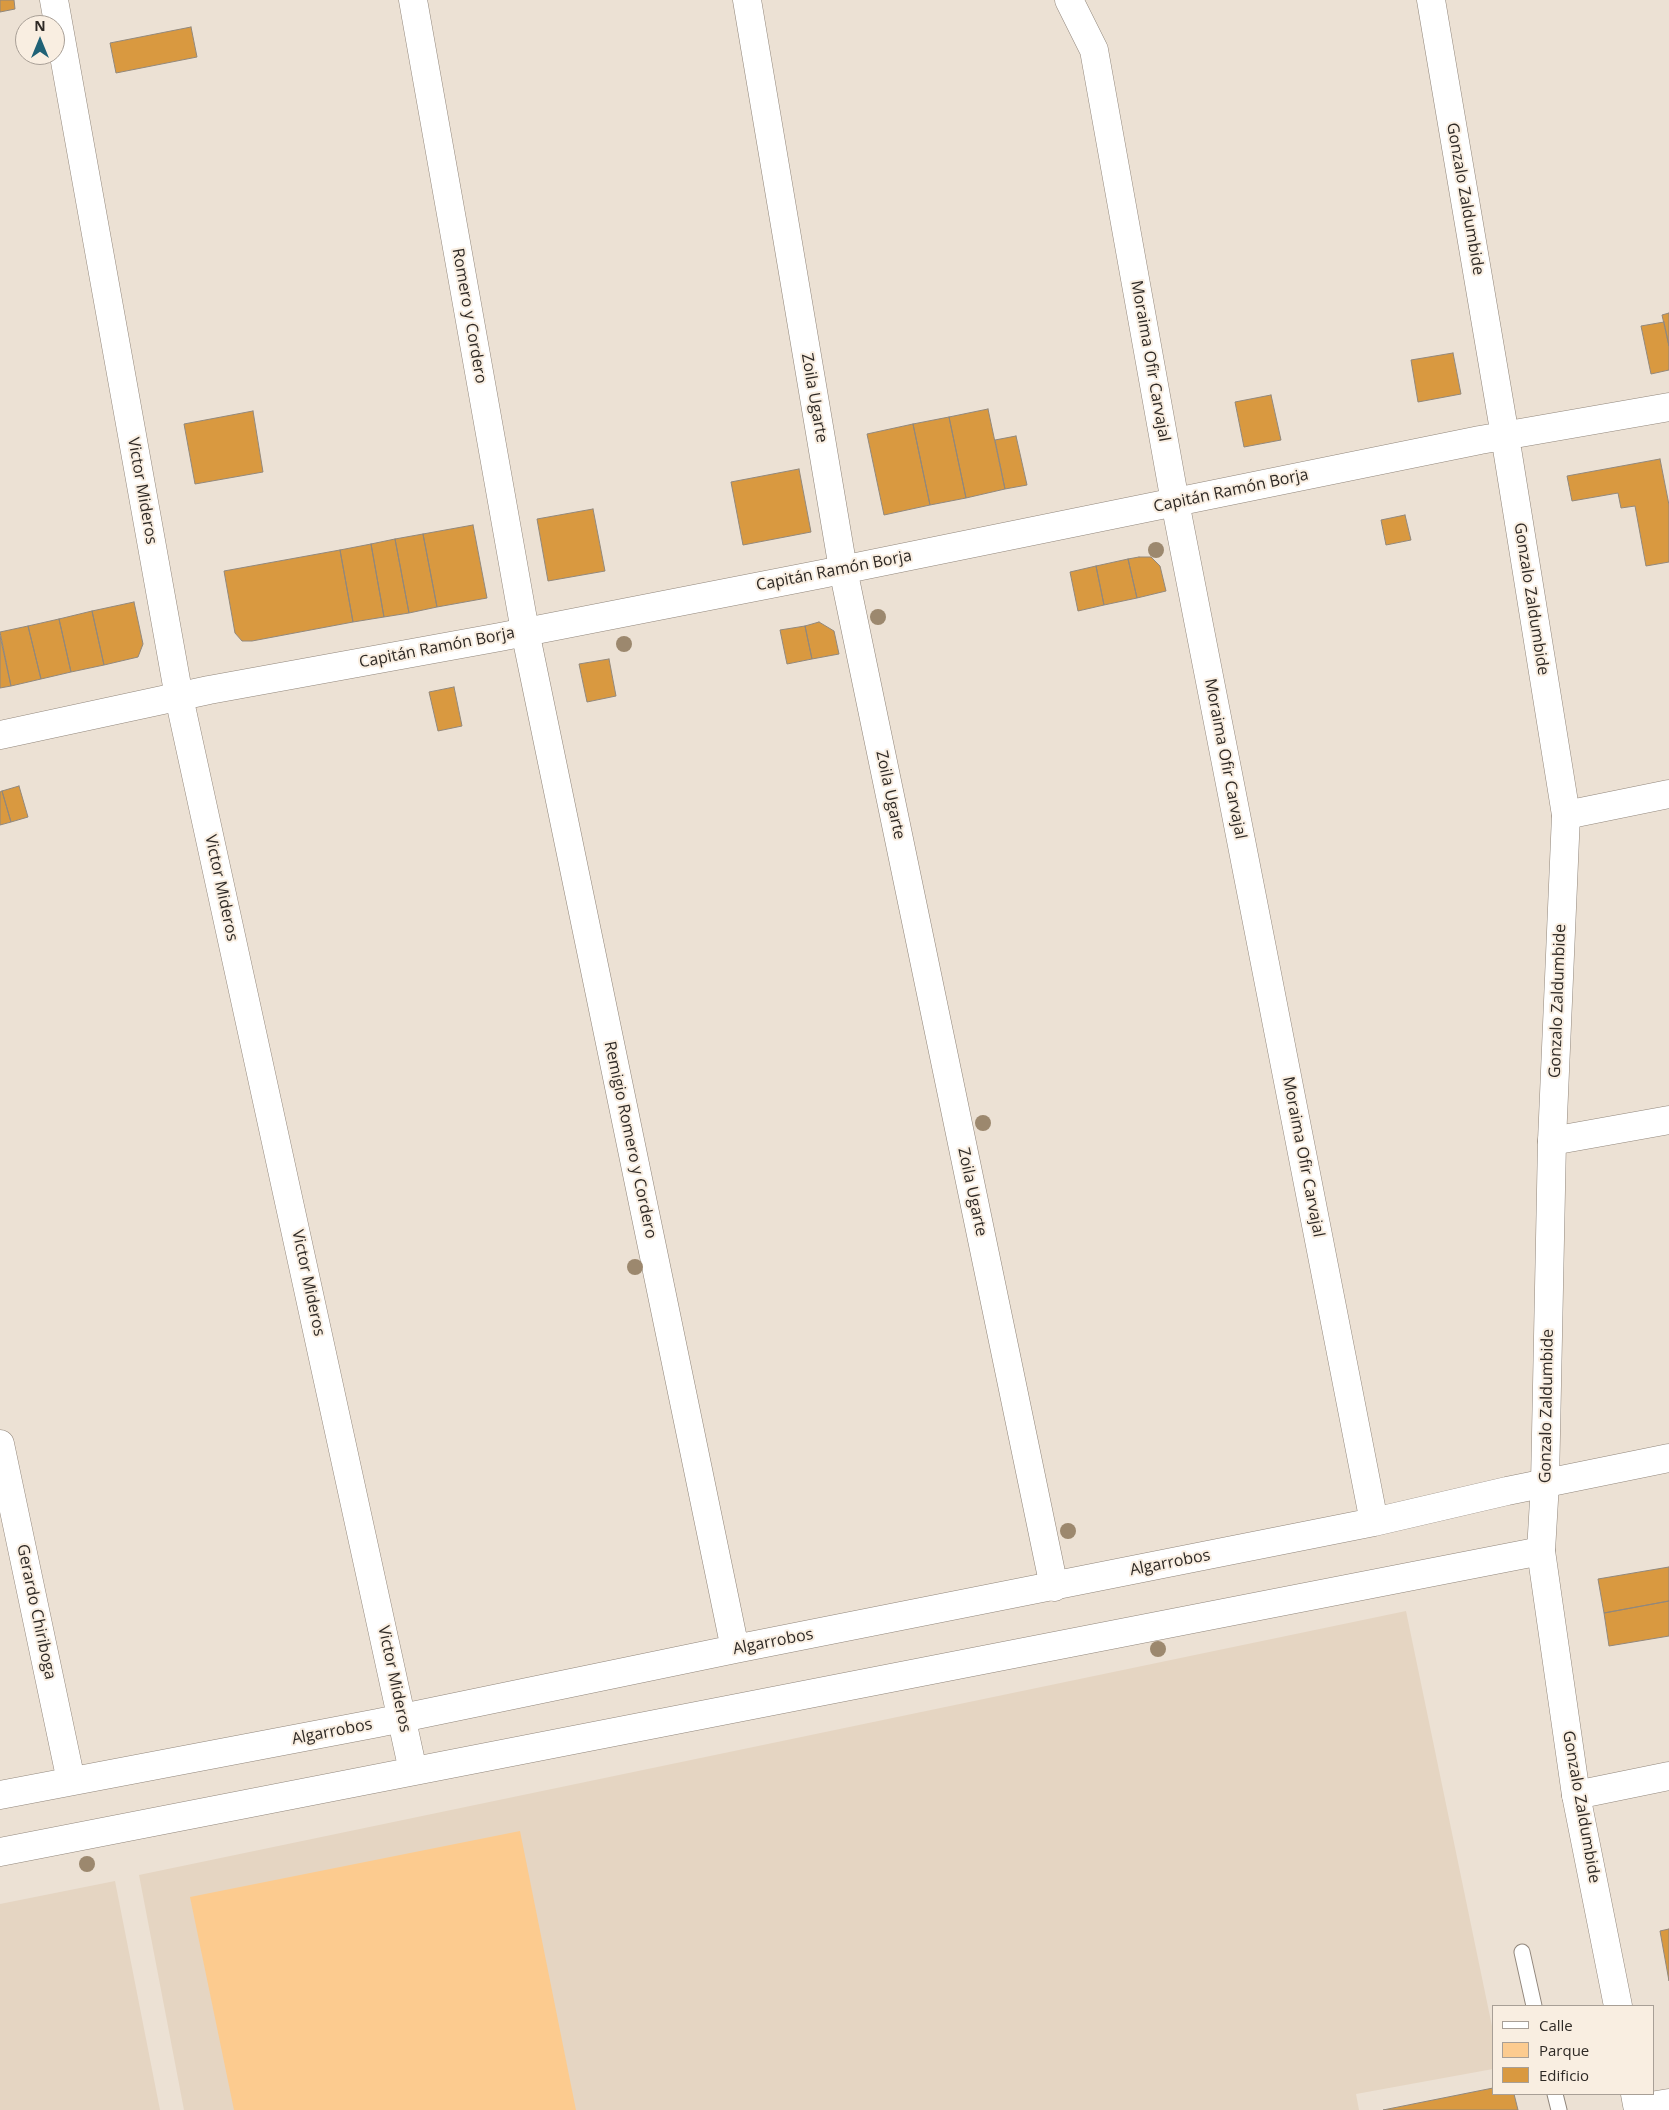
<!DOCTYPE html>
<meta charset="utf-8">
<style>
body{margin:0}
#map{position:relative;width:1669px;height:2110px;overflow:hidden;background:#ece1d4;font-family:"Open Sans",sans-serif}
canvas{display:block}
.legend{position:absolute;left:1492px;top:2005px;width:162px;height:90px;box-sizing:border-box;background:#f9eee1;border:1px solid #a89f96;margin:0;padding:6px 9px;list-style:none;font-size:15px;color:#2e2925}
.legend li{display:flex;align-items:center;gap:10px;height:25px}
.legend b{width:25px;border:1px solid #a89f96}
.north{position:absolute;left:15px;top:15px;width:50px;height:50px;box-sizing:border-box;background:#f9eee1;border:1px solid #a89f96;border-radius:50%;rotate:0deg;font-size:14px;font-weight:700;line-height:20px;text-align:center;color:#2e2925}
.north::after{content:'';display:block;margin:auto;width:18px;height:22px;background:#206276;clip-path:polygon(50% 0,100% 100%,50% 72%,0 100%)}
</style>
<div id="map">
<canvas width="1669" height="2110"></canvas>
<ul class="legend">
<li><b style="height:6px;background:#fff"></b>Calle</li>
<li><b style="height:14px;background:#fccb8f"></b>Parque</li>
<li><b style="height:14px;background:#d99940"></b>Edificio</li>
</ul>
<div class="north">N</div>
</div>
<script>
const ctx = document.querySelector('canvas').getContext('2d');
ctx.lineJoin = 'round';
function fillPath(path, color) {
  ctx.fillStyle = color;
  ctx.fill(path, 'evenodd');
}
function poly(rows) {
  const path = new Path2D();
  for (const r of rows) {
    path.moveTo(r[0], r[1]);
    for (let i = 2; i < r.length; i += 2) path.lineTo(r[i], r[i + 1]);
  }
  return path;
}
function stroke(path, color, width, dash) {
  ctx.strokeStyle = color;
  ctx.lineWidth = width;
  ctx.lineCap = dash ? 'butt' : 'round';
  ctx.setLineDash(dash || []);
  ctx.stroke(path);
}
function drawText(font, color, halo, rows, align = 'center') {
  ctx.font = font + ' "Open Sans",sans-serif';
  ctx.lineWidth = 4;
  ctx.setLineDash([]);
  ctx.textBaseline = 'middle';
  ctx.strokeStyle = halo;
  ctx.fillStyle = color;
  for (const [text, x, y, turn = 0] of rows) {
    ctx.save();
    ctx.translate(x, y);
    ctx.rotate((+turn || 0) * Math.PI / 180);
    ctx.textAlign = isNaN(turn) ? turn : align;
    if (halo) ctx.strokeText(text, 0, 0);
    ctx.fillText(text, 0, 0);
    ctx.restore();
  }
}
const built = poly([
 [1406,1611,1493,2031,1493,2069,1356,2094,1359,2110,184,2110,139,1875],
 [115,1881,160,2110,0,2110,0,1904]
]);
const green = poly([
 [520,1831,576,2110,234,2110,190,1897]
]);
const building = poly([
 [0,0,14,0,15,9,0,12,0,0],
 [191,27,197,57,116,73,110,43,191,27],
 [1669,313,1669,346,1662,315,1669,313],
 [1664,322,1669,346,1669,370,1651,374,1641,326,1664,322],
 [1453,353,1461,394,1418,402,1411,360,1453,353],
 [1271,395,1281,440,1244,447,1235,402,1271,395],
 [988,409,1005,489,966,498,949,417,988,409],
 [253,411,263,472,195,484,184,424,253,411],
 [949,417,966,498,930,505,913,424,949,417],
 [913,424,930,505,884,515,867,434,913,424],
 [1016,436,1027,485,1005,489,995,440,1016,436],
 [1660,459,1669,505,1669,562,1646,566,1635,506,1621,508,1618,493,1572,501,1567,476,1660,459],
 [799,469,811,532,743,545,731,482,799,469],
 [593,509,605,571,548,581,537,519,593,509],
 [1405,515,1411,540,1386,545,1381,520,1405,515],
 [473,525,487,598,437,607,423,534,473,525],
 [423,534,437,607,409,613,395,539,423,534],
 [395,539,409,613,384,617,371,544,395,539],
 [371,544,384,617,353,622,340,550,371,544],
 [340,550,353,622,252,641,242,641,235,633,224,571,340,550],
 [1139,557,1151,557,1160,566,1166,591,1137,598,1128,559,1139,557],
 [1128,559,1137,598,1104,605,1096,566,1128,559],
 [1096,566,1104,605,1078,611,1070,572,1096,566],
 [134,602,143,644,138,657,104,665,92,611,134,602],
 [92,611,104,665,71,672,59,619,92,611],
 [59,619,71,672,41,679,28,626,59,619],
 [819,622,834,631,839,654,812,659,805,626,819,622],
 [28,626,41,679,11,686,0,632,28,626],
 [805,626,812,659,787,664,780,630,805,626],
 [0,636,11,686,0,688,0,636],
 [609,659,616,696,587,702,579,664,609,659],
 [454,687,462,726,438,731,429,692,454,687],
 [19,786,28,817,11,822,2,791,19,786],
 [2,791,11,822,0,825,0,792,2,791],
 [1669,1567,1669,1601,1604,1613,1598,1579,1669,1567],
 [1669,1601,1669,1636,1609,1646,1604,1613,1669,1601],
 [1669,1929,1669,1981,1660,1931,1669,1929],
 [1493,2088,1493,2094,1514,2094,1518,2110,1383,2110,1493,2088]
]);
const service = poly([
 [1522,1952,1534,2006],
 [1555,2094,1559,2110]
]);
const minor = poly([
 [54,0,179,697,413,1771],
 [413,0,525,631,735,1649],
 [747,0,843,569,1054,1587],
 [1069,0,1094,50,1175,502,1374,1522],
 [1566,815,1669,794],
 [1552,1141,1669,1120],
 [0,1444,71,1781],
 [0,1795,378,1723,735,1649,1374,1522,1507,1491,1669,1458],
 [1576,1795,1669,1776],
 [0,1852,1541,1551],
 [1638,2108,1669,2103]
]);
const tertiary = poly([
 [1431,0,1505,436,1566,815,1552,1141,1545,1483,1541,1551,1576,1795,1618,2006],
 [0,735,209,690,500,637,822,574,1480,440,1669,407],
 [1635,2094,1638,2110]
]);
const trees = [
 [1156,550],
 [878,617],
 [624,644],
 [983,1123],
 [635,1267],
 [1068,1531],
 [1158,1649],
 [87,1864]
];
const streetNames = [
 ["Gonzalo Zaldumbide",1465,199,80],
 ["Romero y Cordero",469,316,80],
 ["Moraima Ofir Carvajal",1150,361,80],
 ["Zoila Ugarte",814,398,80],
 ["Victor Mideros",142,491,80],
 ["Capitán Ramón Borja",1231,491,-12],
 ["Capitán Ramón Borja",834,571,-11],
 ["Gonzalo Zaldumbide",1531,599,81],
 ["Capitán Ramón Borja",437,648,-11],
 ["Moraima Ofir Carvajal",1225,759,79],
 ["Zoila Ugarte",890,795,78],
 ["Victor Mideros",221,888,78],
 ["Gonzalo Zaldumbide",1558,1001,-88],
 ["Remigio Romero y Cordero",630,1140,78],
 ["Moraima Ofir Carvajal",1303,1157,79],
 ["Zoila Ugarte",972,1192,78],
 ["Victor Mideros",308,1283,78],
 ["Gonzalo Zaldumbide",1547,1406,-89],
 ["Algarrobos",1170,1563,-11],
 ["Gerardo Chiriboga",36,1612,78],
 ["Algarrobos",773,1642,-11],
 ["Victor Mideros",394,1679,78],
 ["Algarrobos",332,1732,-11],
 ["Gonzalo Zaldumbide",1581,1807,80]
];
fillPath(built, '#e5d5c2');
fillPath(green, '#fccb8f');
fillPath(building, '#d99940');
stroke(building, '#92887c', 1);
stroke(service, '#91867b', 17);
stroke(minor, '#91867b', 29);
stroke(tertiary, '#91867b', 29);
stroke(service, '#fff', 15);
stroke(minor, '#fff', 28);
stroke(tertiary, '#fff', 28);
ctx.fillStyle = '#9c886e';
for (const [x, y] of trees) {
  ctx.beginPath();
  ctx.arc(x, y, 8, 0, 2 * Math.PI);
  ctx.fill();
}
drawText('16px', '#2e2925', '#f9eee1', streetNames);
</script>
